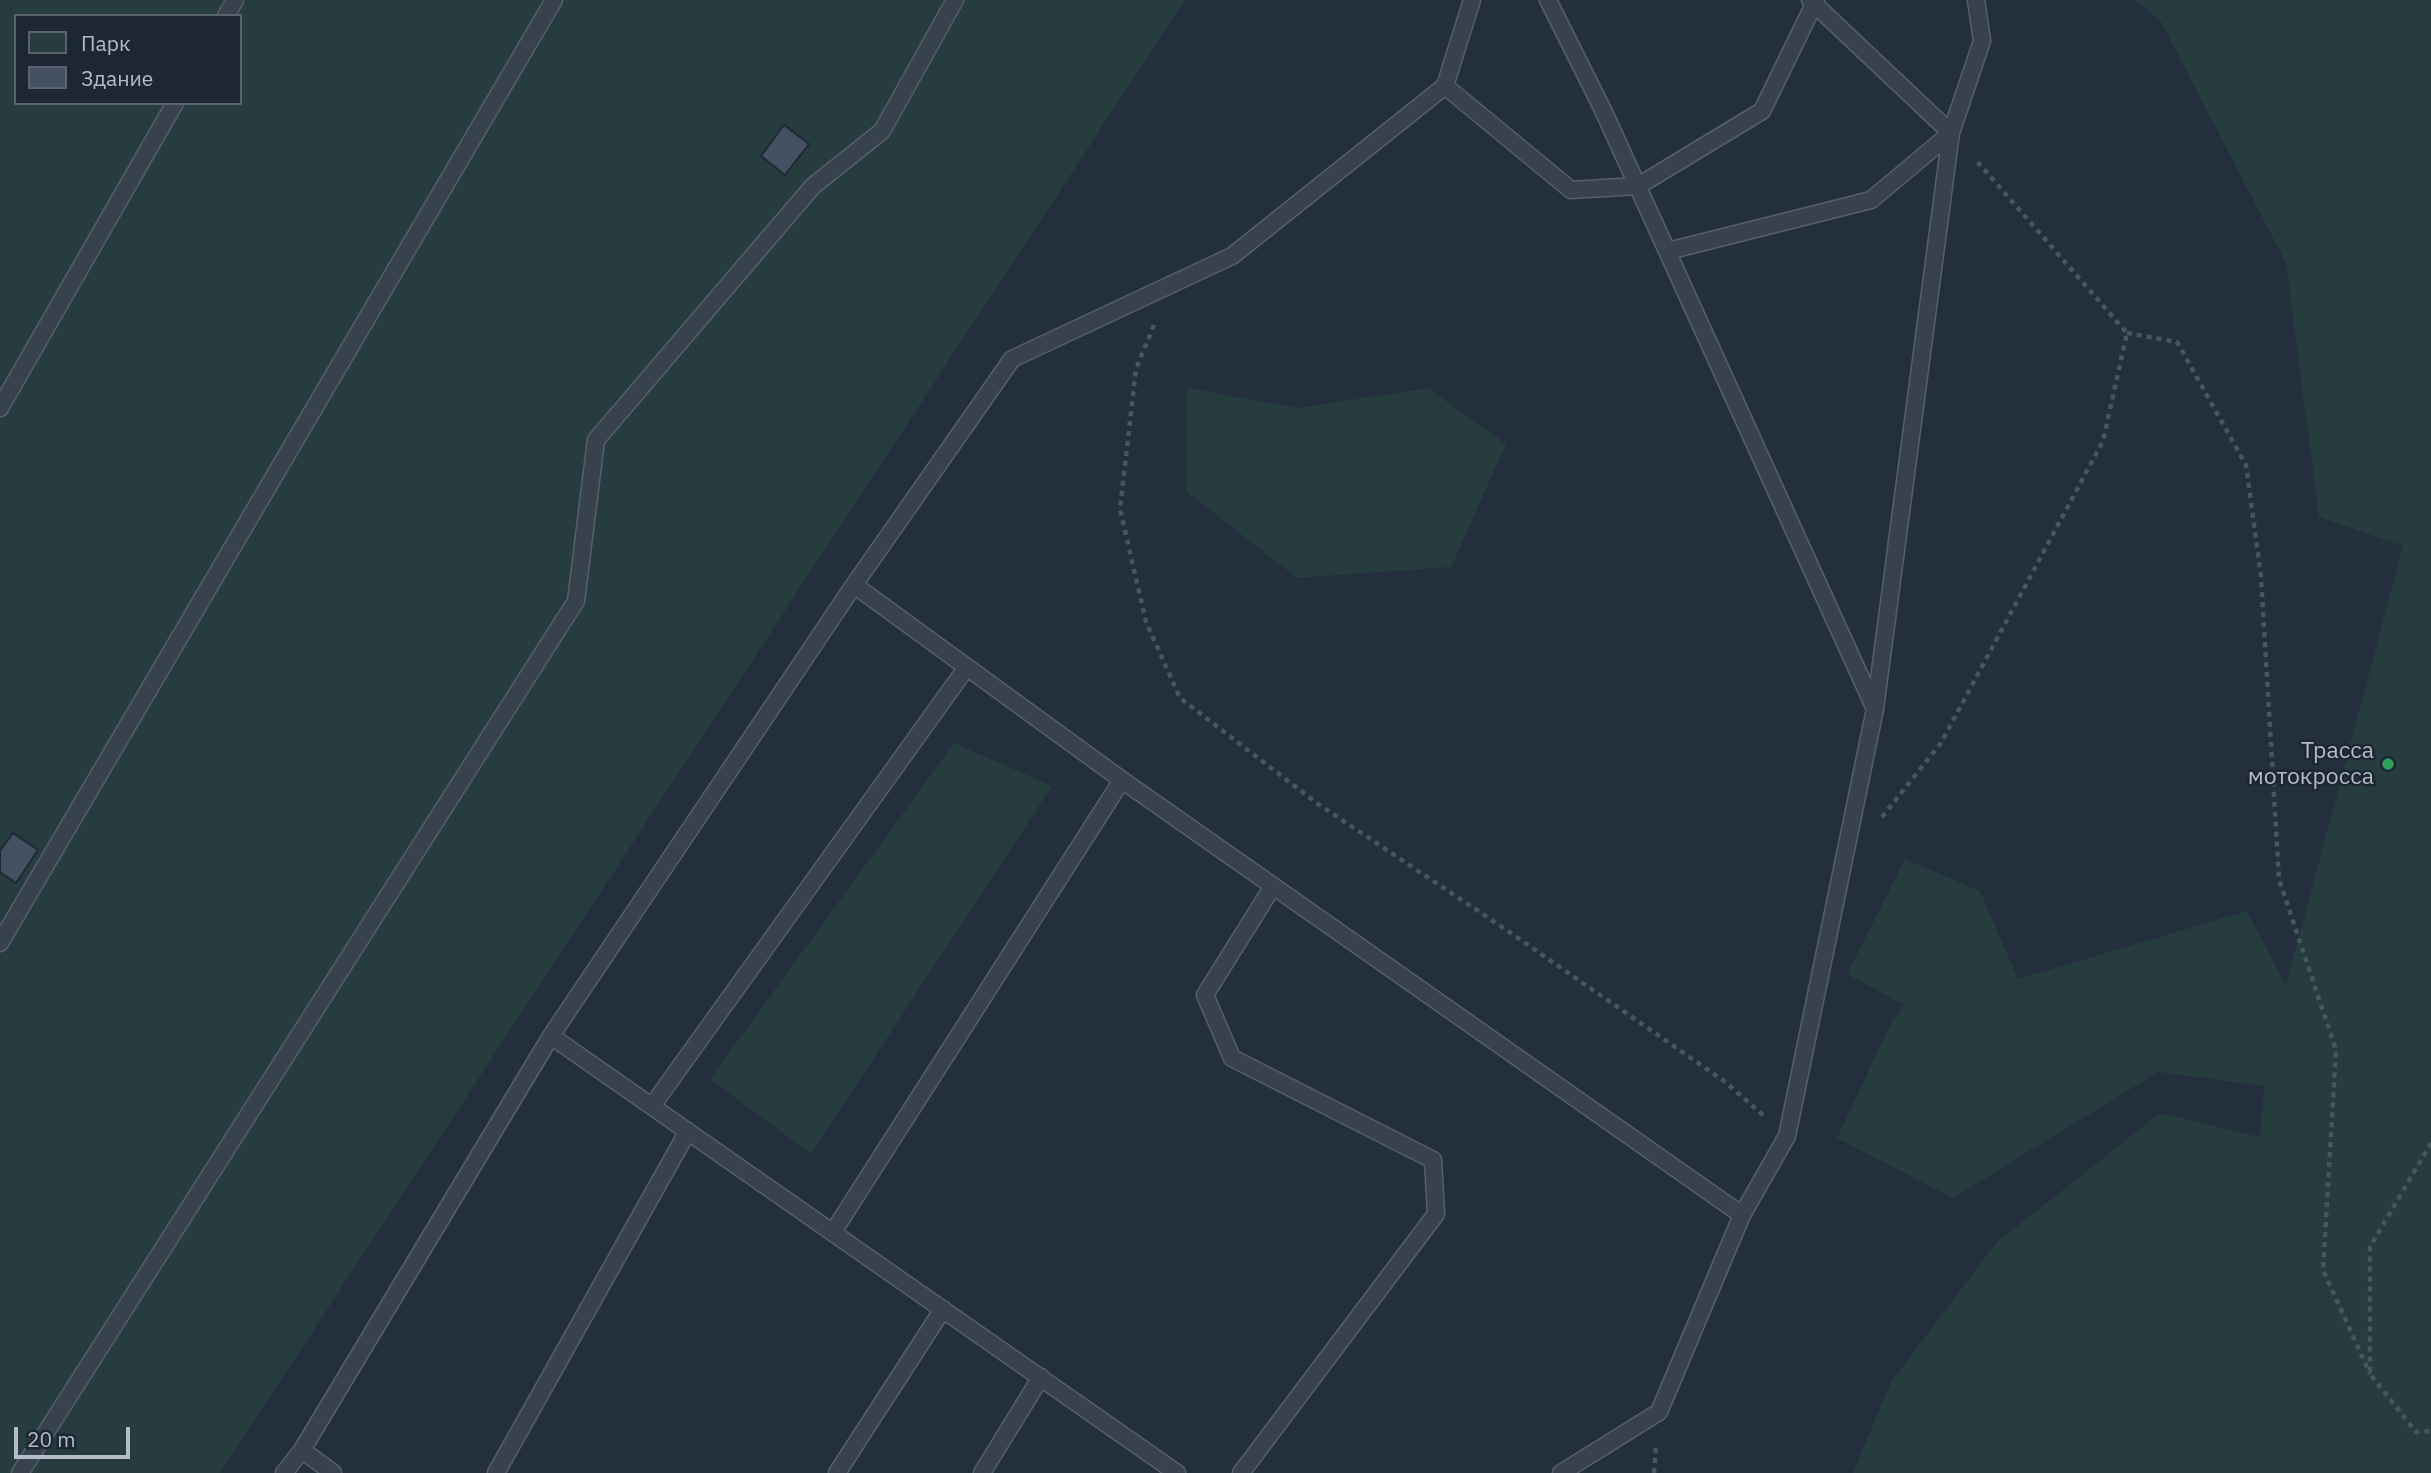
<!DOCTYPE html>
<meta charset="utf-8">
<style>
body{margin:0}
#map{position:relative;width:2431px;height:1473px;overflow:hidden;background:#242f3e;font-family:"IBM Plex Sans",sans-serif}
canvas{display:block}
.legend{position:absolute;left:14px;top:14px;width:228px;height:91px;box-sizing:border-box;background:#1d2633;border:2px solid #59626f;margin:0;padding:9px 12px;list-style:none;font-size:21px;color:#b4bcc9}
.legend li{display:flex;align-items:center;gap:14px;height:35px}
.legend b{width:35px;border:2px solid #59626f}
.scale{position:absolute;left:14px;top:1427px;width:116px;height:32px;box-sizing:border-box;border:4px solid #b4bcc9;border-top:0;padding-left:9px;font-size:21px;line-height:24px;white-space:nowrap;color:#b4bcc9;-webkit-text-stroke:5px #1d2633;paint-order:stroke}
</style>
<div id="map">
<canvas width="2431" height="1473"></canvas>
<ul class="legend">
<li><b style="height:19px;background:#263c3f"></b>Парк</li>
<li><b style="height:19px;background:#455162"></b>Здание</li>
</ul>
<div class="scale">20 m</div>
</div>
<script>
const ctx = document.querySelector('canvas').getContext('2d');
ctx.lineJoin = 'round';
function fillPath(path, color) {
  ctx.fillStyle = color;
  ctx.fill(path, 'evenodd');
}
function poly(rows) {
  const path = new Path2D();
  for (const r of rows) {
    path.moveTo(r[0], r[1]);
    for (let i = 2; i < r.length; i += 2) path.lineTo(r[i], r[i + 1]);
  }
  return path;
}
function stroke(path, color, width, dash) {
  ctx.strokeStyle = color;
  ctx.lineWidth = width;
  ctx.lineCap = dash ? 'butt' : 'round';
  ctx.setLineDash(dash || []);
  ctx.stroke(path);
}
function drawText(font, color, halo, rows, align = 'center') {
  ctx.font = font + ' "IBM Plex Sans",sans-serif';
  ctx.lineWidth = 5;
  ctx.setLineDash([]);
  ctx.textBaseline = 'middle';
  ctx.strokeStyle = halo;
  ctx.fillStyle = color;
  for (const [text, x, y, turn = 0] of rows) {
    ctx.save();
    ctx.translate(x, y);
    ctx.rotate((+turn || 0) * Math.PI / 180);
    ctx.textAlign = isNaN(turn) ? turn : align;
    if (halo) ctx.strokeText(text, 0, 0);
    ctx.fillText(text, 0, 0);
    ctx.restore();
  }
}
const green = poly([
 [0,0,1185,0,220,1473,0,1473],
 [16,16,240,16,240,103,16,103],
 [2134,0,2431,0,2431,1473,1853,1473,1891,1382,1996,1243,2160,1113,2260,1137,2264,1086,2158,1072,1953,1198,1837,1138,1891,1023,1904,1005,1847,974,1905,859,1980,891,2018,979,2247,911,2286,986,2403,546,2319,517,2286,263,2160,20],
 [1187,388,1299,408,1428,388,1506,444,1451,567,1297,578,1186,491],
 [954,743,1052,786,811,1154,710,1079]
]);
const building = poly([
 [784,125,809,144,785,175,761,156,784,125],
 [13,833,38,850,16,883,0,872,0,851,13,833]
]);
const path = poly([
 [1154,325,1136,369,1120,509,1146,622,1180,698,1318,804,1505,929,1724,1081,1763,1115],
 [2127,333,2177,342,2246,465,2261,577,2279,879,2336,1050,2323,1270,2370,1374],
 [1882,817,1941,743,2103,441,2127,333,1975,159],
 [2431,1143,2370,1247,2370,1374,2416,1432,2431,1431],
 [1654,1473,1656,1446]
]);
const service = poly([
 [1548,0,1603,110,1875,709],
 [226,16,235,0],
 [1445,86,1571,190,1638,186,1762,111,1816,0],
 [1668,251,1871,200,1951,133,1982,41,1976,0],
 [0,408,175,103],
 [854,585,1122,780,1742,1215],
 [0,943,554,0],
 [551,1036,1177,1473],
 [652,1106,967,667],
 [833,1232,1122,780],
 [302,1450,333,1473],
 [20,1473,576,601,596,440,813,186,882,131,955,0],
 [284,1473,302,1450,551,1036,854,585,1012,359,1232,256,1445,86,1472,0],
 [496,1473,688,1131],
 [837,1473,943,1309],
 [982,1473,1041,1377],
 [1241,1473,1436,1214,1433,1160,1232,1058,1205,995,1273,886],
 [1561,1473,1659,1412,1742,1215,1787,1136,1875,709,1951,133,1810,0]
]);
const markers = [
 [2388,764,7,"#2e9e5b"]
];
const poiNames = [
 ["Трасса",2374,751],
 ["мотокросса",2374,777]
];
fillPath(green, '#263c3f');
fillPath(building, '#455162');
stroke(building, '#1f2835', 2);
stroke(service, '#565f6c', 19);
stroke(path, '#44595c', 4.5, [5, 5]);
stroke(service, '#38414e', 16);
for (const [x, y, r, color] of markers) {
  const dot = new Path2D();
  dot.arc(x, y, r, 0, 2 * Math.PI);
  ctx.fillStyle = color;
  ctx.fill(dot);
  stroke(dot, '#1d2633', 2.5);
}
drawText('23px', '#b4bcc9', '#1d2633', poiNames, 'right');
</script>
